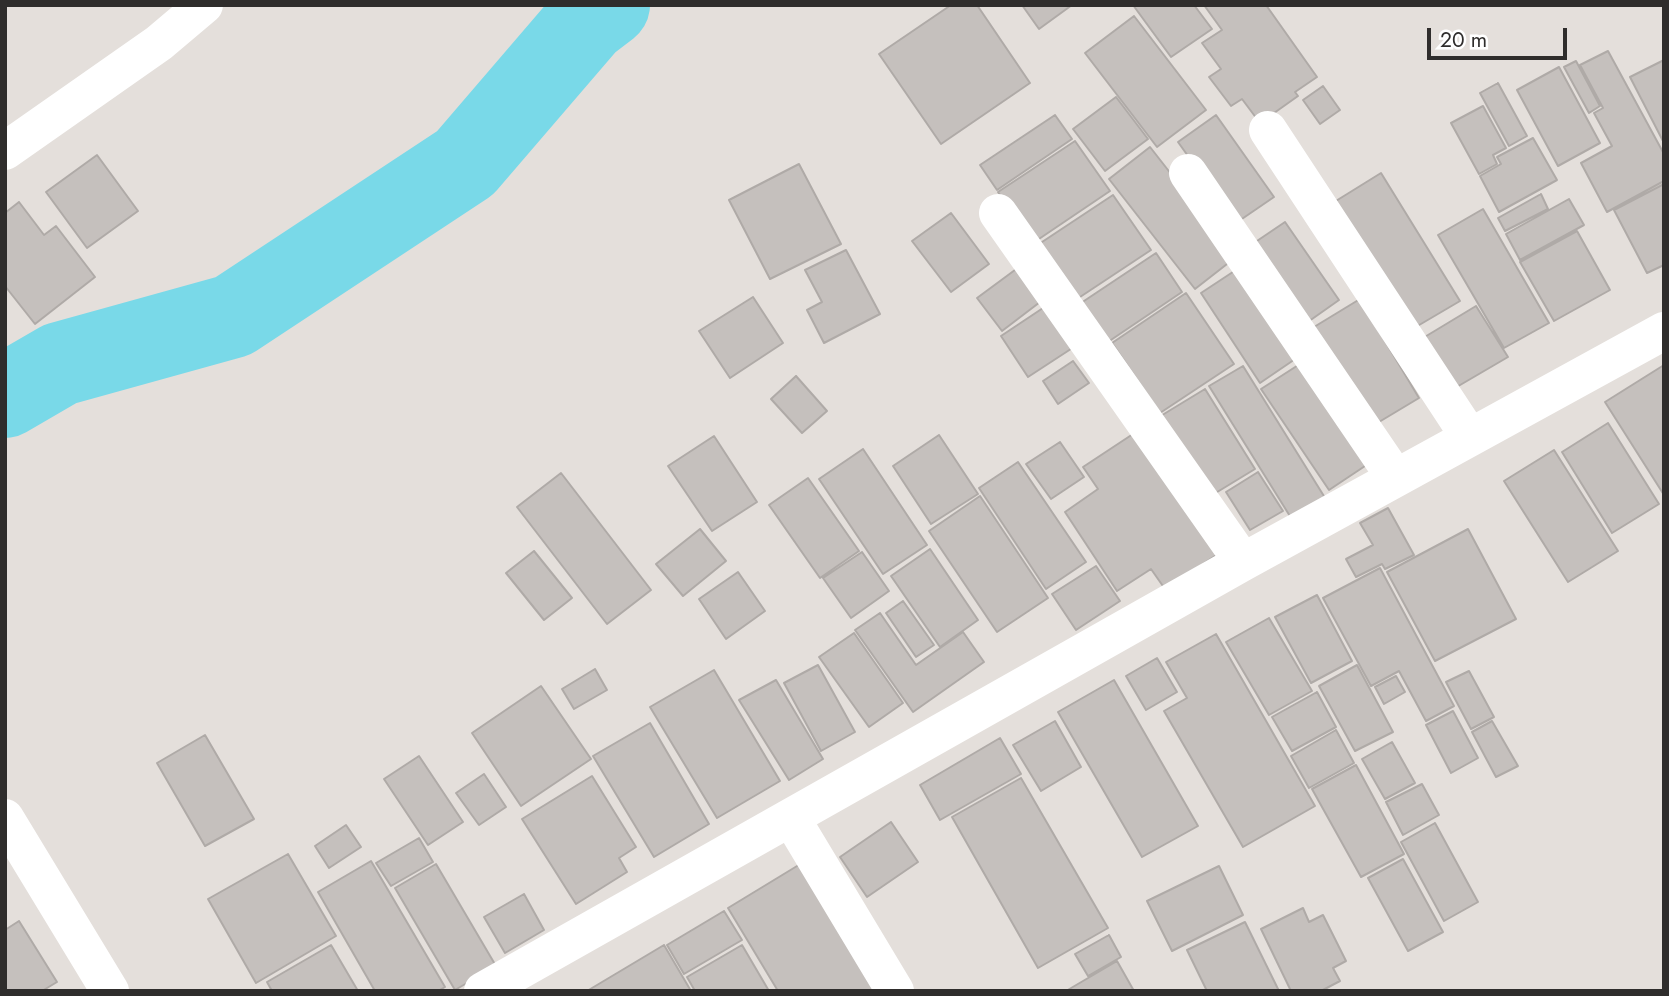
<!DOCTYPE html>
<style>
body{margin:0}
#map{position:relative;width:1669px;height:996px;overflow:hidden;background:#e4dfdb;font-family:Jost,sans-serif}
canvas{display:block}
.frame{position:absolute;inset:0;border:7px solid #2f2d2c;pointer-events:none}
.scale{position:absolute;left:1427px;top:28px;width:140px;height:32px;box-sizing:border-box;border:4px solid #2f2d2c;border-top:0;padding-left:9px;font-size:21px;line-height:24px;white-space:nowrap;color:#2f2d2c;-webkit-text-stroke:5px #fff;paint-order:stroke}
</style>
<div id="map">
<canvas width="1669" height="996"></canvas>
<div class="frame"></div>
<div class="scale">20 m</div>
</div>
<script>
const ctx = document.querySelector('canvas').getContext('2d');
ctx.lineJoin = 'round';
function poly(rows) {
  const path = new Path2D();
  for (const r of rows) {
    path.moveTo(r[0], r[1]);
    for (let i = 2; i < r.length; i += 2) path.lineTo(r[i], r[i + 1]);
  }
  return path;
}
function stroke(path, color, width, dash) {
  ctx.strokeStyle = color;
  ctx.lineWidth = width;
  ctx.lineCap = dash ? 'butt' : 'round';
  ctx.setLineDash(dash || []);
  ctx.stroke(path);
}
function fillPath(path, color) {
  ctx.fillStyle = color;
  ctx.fill(path, 'evenodd');
}
const river = poly([
 [5,396,60,364,233,316,465,163,587,21,608,5]
]);
const building = poly([
 [951,5,977,5,1030,83,941,144,879,54,951,5],
 [1022,5,1072,5,1039,29,1022,5],
 [1133,5,1194,5,1212,29,1171,57,1133,5],
 [1204,5,1266,5,1317,77,1295,92,1298,96,1260,123,1242,99,1231,106,1209,77,1221,69,1202,43,1222,30,1204,5],
 [1134,16,1206,110,1157,147,1085,53,1134,16],
 [1608,51,1664,154,1664,181,1607,212,1581,163,1612,146,1594,113,1603,108,1580,65,1608,51],
 [1664,60,1664,143,1630,77,1664,60],
 [1576,61,1600,106,1589,113,1564,67,1576,61],
 [1559,67,1600,143,1558,166,1517,90,1559,67],
 [1498,83,1527,136,1509,146,1480,93,1498,83],
 [1323,86,1340,110,1320,124,1303,100,1323,86],
 [1116,97,1148,139,1105,171,1073,129,1116,97],
 [1483,106,1506,148,1493,155,1497,164,1479,174,1451,123,1483,106],
 [1055,115,1072,139,997,190,980,165,1055,115],
 [1216,115,1274,197,1236,223,1178,142,1216,115],
 [1533,138,1557,180,1499,212,1480,176,1501,164,1497,157,1533,138],
 [1075,141,1110,191,1033,243,998,192,1075,141],
 [1150,147,1236,257,1195,289,1109,179,1150,147],
 [97,155,138,211,87,248,46,192,97,155],
 [799,164,841,244,770,279,729,200,799,164],
 [1381,173,1460,301,1409,331,1331,204,1381,173],
 [1664,184,1664,265,1647,273,1614,210,1664,184],
 [1541,194,1548,209,1505,231,1498,218,1541,194],
 [1113,195,1151,250,1074,301,1036,246,1113,195],
 [1569,199,1584,225,1520,260,1506,234,1569,199],
 [19,202,44,235,56,226,95,277,35,324,5,286,5,213,19,202],
 [1483,209,1549,323,1504,348,1438,235,1483,209],
 [951,213,989,264,951,292,912,241,951,213],
 [1285,222,1339,300,1305,324,1251,245,1285,222],
 [1577,231,1610,290,1554,321,1520,262,1577,231],
 [846,250,880,314,824,343,807,310,822,302,805,270,846,250],
 [1156,253,1182,292,1102,346,1075,307,1156,253],
 [1245,264,1304,353,1260,383,1201,293,1245,264],
 [1019,267,1044,299,1002,331,977,298,1019,267],
 [1186,293,1234,364,1160,413,1112,343,1186,293],
 [753,297,783,343,730,378,699,331,753,297],
 [1360,299,1419,398,1374,425,1314,327,1360,299],
 [1049,304,1077,345,1028,377,1001,336,1049,304],
 [1476,306,1508,357,1455,388,1423,338,1476,306],
 [1073,361,1089,383,1058,404,1043,381,1073,361],
 [1303,362,1371,462,1329,490,1261,389,1303,362],
 [1664,365,1664,495,1605,402,1664,365],
 [1243,366,1327,501,1293,521,1209,386,1243,366],
 [796,376,827,411,802,433,771,399,796,376],
 [1205,389,1255,469,1209,497,1159,417,1205,389],
 [1608,423,1659,504,1612,533,1562,452,1608,423],
 [1136,432,1218,554,1165,589,1151,569,1117,591,1065,512,1098,489,1083,467,1136,432],
 [939,435,978,494,931,524,893,466,939,435],
 [714,436,757,502,712,531,668,466,714,436],
 [1060,442,1084,477,1051,499,1026,464,1060,442],
 [863,449,927,545,883,574,819,479,863,449],
 [1554,450,1618,551,1568,582,1504,481,1554,450],
 [1018,462,1086,562,1046,589,979,488,1018,462],
 [1258,472,1283,511,1250,530,1226,492,1258,472],
 [561,473,651,590,607,624,517,507,561,473],
 [808,478,859,551,820,578,769,505,808,478],
 [980,496,1048,598,997,632,929,531,980,496],
 [1388,508,1414,555,1385,569,1382,564,1356,577,1346,559,1373,545,1360,523,1388,508],
 [700,529,726,561,683,596,656,564,700,529],
 [1468,529,1516,619,1435,661,1387,572,1468,529],
 [930,549,978,620,940,647,891,576,930,549],
 [534,551,572,598,544,620,506,573,534,551],
 [862,552,889,591,851,618,823,578,862,552],
 [1096,566,1120,601,1076,630,1052,594,1096,566],
 [1380,568,1454,706,1426,721,1399,671,1371,686,1323,598,1380,568],
 [738,572,765,611,726,639,699,599,738,572],
 [1317,595,1352,661,1311,683,1275,617,1317,595],
 [903,601,934,645,916,657,886,613,903,601],
 [880,613,916,665,963,632,984,662,913,712,855,630,880,613],
 [1269,618,1312,691,1269,715,1226,642,1269,618],
 [854,633,903,703,869,727,819,657,854,633],
 [1216,634,1315,806,1243,847,1164,711,1187,698,1166,662,1216,634],
 [1157,658,1177,692,1146,710,1126,676,1157,658],
 [818,665,855,732,821,751,784,683,818,665],
 [1357,665,1393,732,1355,751,1319,686,1357,665],
 [595,669,607,690,574,709,562,689,595,669],
 [714,670,780,781,717,818,650,707,714,670],
 [1469,671,1494,717,1471,729,1446,682,1469,671],
 [1396,676,1405,692,1384,704,1375,687,1396,676],
 [776,680,823,759,789,780,739,700,776,680],
 [1114,680,1198,826,1142,857,1058,712,1114,680],
 [541,686,591,759,521,806,472,733,541,686],
 [1317,692,1336,727,1292,751,1272,717,1317,692],
 [1453,711,1478,758,1451,773,1426,725,1453,711],
 [1055,721,1081,767,1041,791,1013,745,1055,721],
 [1492,721,1518,766,1496,777,1472,732,1492,721],
 [650,723,709,824,654,857,593,756,650,723],
 [1336,730,1354,763,1309,788,1291,756,1336,730],
 [205,735,254,819,205,846,157,763,205,735],
 [1000,738,1021,774,940,820,920,785,1000,738],
 [1392,742,1415,783,1385,799,1362,759,1392,742],
 [419,756,463,822,428,845,384,779,419,756],
 [1356,765,1404,854,1361,877,1312,789,1356,765],
 [484,774,506,807,479,825,456,793,484,774],
 [592,776,636,847,619,858,627,872,576,904,522,819,592,776],
 [1021,778,1108,928,1038,968,952,817,1021,778],
 [1422,784,1439,815,1403,835,1386,802,1422,784],
 [891,822,918,862,867,897,840,857,891,822],
 [1435,823,1478,902,1444,921,1401,842,1435,823],
 [346,825,361,847,329,868,315,846,346,825],
 [419,838,433,862,391,886,376,863,419,838],
 [288,854,336,936,256,983,208,899,288,854],
 [1403,859,1443,932,1408,951,1368,878,1403,859],
 [371,861,445,987,438,991,375,991,318,892,371,861],
 [802,863,878,991,778,991,728,908,802,863],
 [436,864,496,966,455,990,395,888,436,864],
 [1219,866,1243,915,1172,951,1147,901,1219,866],
 [524,894,544,930,505,953,484,917,524,894],
 [1303,908,1309,922,1323,915,1346,961,1333,968,1340,981,1321,991,1291,991,1261,929,1303,908],
 [724,911,742,940,684,974,667,945,724,911],
 [19,921,57,982,42,991,5,991,5,930,19,921],
 [1245,922,1279,991,1207,991,1187,950,1245,922],
 [1109,935,1121,957,1088,976,1075,954,1109,935],
 [331,945,358,991,272,991,267,982,331,945],
 [664,945,691,991,587,991,664,945],
 [742,945,769,991,695,991,687,977,742,945],
 [1117,961,1134,991,1066,991,1117,961]
]);
const minor = poly([
 [1268,130,1469,436],
 [5,151,159,43,204,5],
 [1188,173,1395,477],
 [998,213,1243,562],
 [5,818,110,991],
 [791,818,895,991],
 [483,991,1243,562,1664,331]
]);
stroke(river, '#79d9e8', 84);
fillPath(building, '#c5c0bd');
stroke(building, '#afaaa7', 2);
stroke(minor, '#fff', 38);
</script>
